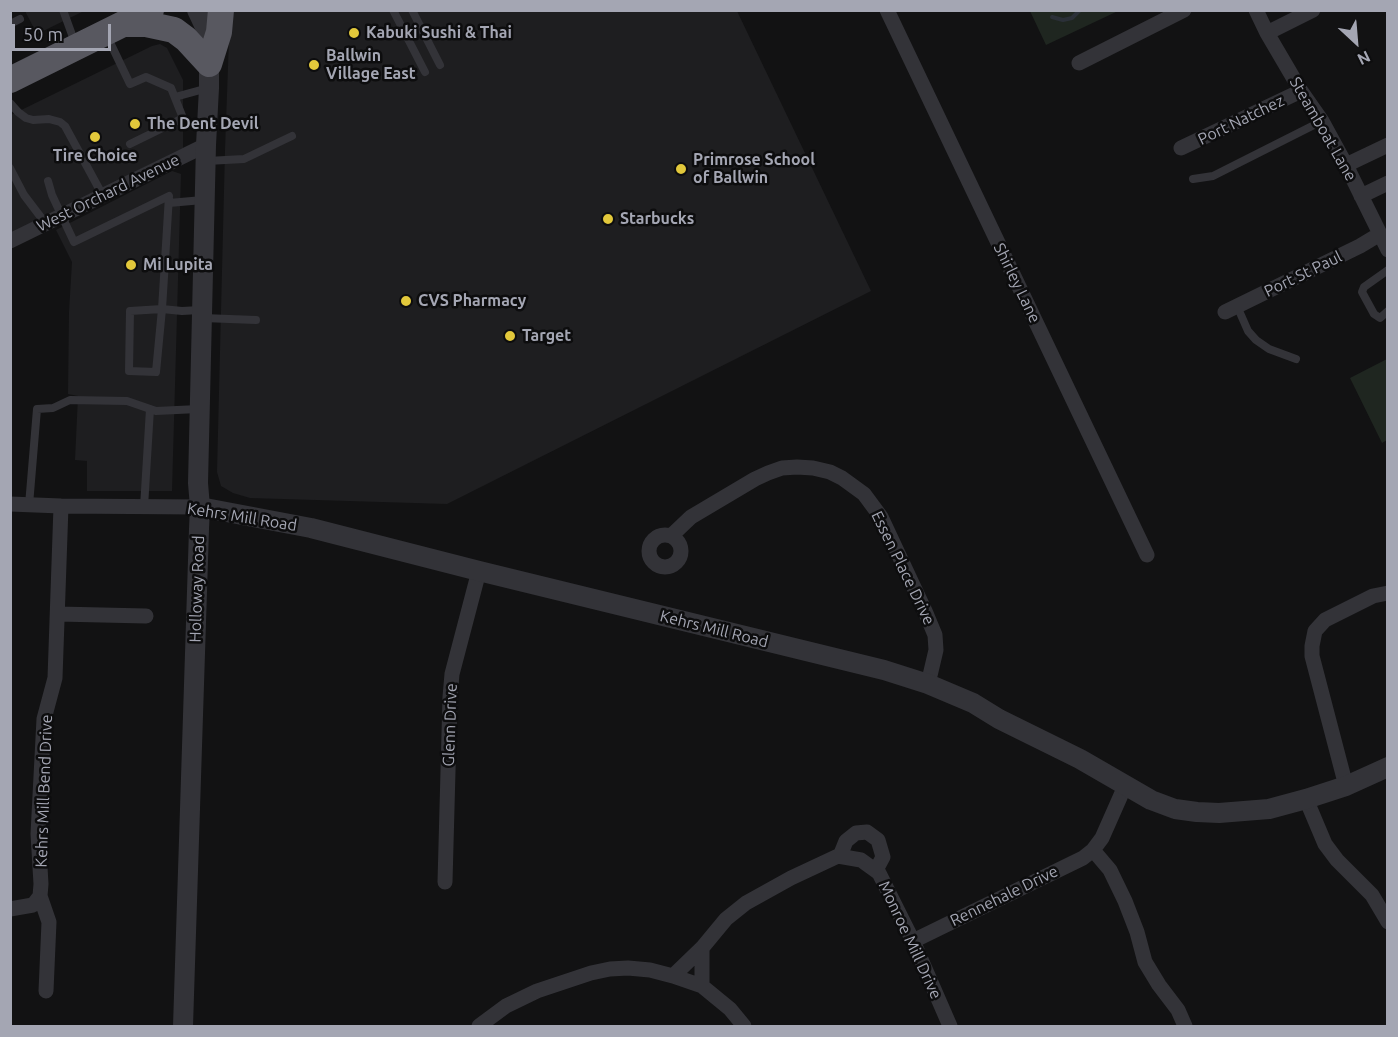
<!DOCTYPE html>
<style>
body{margin:0}
#map{position:relative;width:1398px;height:1037px;overflow:hidden;background:#121213;font-family:Ubuntu,sans-serif}
canvas{display:block}
.frame{position:absolute;inset:0;border:12px solid #a4a6b3;pointer-events:none}
.north{position:absolute;left:1326px;top:12px;width:60px;height:60px;-webkit-text-stroke:4px #0d0d0e;paint-order:stroke;rotate:154deg;font-size:16px;font-weight:700;line-height:24px;text-align:center;color:#a4a6b3}
.north::after{content:'';display:block;margin:auto;width:21px;height:27px;background:#a4a6b3;clip-path:polygon(50% 0,100% 100%,50% 72%,0 100%)}
.scale{position:absolute;left:12px;top:24px;width:99px;height:27px;box-sizing:border-box;border:3px solid #a4a6b3;border-top:0;padding-left:8px;font-size:18px;line-height:21px;white-space:nowrap;color:#a4a6b3;-webkit-text-stroke:4px #0d0d0e;paint-order:stroke}
</style>
<div id="map">
<canvas width="1398" height="1037"></canvas>
<div class="frame"></div>
<div class="north">N</div>
<div class="scale">50 m</div>
</div>
<script>
const ctx = document.querySelector('canvas').getContext('2d');
ctx.lineJoin = 'round';
function fillPath(path, color) {
  ctx.fillStyle = color;
  ctx.fill(path, 'evenodd');
}
function poly(rows) {
  const path = new Path2D();
  for (const r of rows) {
    if (r.length === 3) {
      path.moveTo(r[0] + r[2], r[1]);
      path.arc(r[0], r[1], r[2], 0, 2 * Math.PI);
      continue;
    }
    path.moveTo(r[0], r[1]);
    for (let i = 2; i < r.length; i += 2) path.lineTo(r[i], r[i + 1]);
  }
  return path;
}
function stroke(path, color, width, dash) {
  ctx.strokeStyle = color;
  ctx.lineWidth = width;
  ctx.lineCap = dash ? 'butt' : 'round';
  ctx.setLineDash(dash || []);
  ctx.stroke(path);
}
function drawText(font, color, halo, rows, align = 'center') {
  ctx.font = font + ' Ubuntu,sans-serif';
  ctx.lineWidth = 5;
  ctx.setLineDash([]);
  ctx.textBaseline = 'middle';
  ctx.strokeStyle = halo;
  ctx.fillStyle = color;
  for (const [text, x, y, turn = 0] of rows) {
    ctx.save();
    ctx.translate(x, y);
    ctx.rotate((+turn || 0) * Math.PI / 180);
    ctx.textAlign = isNaN(turn) ? turn : align;
    if (halo) ctx.strokeText(text, 0, 0);
    ctx.fillText(text, 0, 0);
    ctx.restore();
  }
}
const built = poly([
 [26,11,84,11,37,34,26,13],
 [230,11,737,11,871,291,447,504,250,498,233,493,221,486,217,472,225,150],
 [160,44,167,48,183,80,183,148,11,234,11,115,152,46],
 [172,171,181,174,172,491,87,491,87,461,75,460,78,396,68,394,69,312,72,262,56,230]
]);
const green = poly([
 [1030,11,1118,11,1046,45],
 [1387,359,1387,440,1382,443,1350,378]
]);
const stream = poly([
 [1052,17,1063,20,1072,18,1080,10]
]);
const service = poly([
 [63,10,75,43],
 [393,10,425,72],
 [412,10,440,65],
 [10,24,20,19],
 [107,36,130,84,146,77,171,88,183,118,130,144],
 [175,97,208,88],
 [10,103,18,112,26,118,33,120,49,119,60,122,65,126,103,196],
 [207,161,244,159,292,136],
 [10,168,24,195,46,224],
 [1193,179,1213,176,1322,121],
 [48,181,52,195,74,242,169,196,162,309,182,311,200,310],
 [169,203,203,200],
 [1388,270,1364,287,1362,292,1374,314,1380,318,1388,311],
 [1237,306,1248,331,1256,340,1269,349,1296,359],
 [162,309,156,372,129,371,130,311,162,309],
 [203,318,256,320],
 [29,505,37,409,53,408,70,400,127,401,156,411,198,409],
 [144,507,150,409]
]);
const minor = poly([
 [887,10,1147,555],
 [1256,10,1267,33,1301,91,1322,121,1346,165,1388,250],
 [1267,33,1313,10],
 [1079,63,1184,10],
 [1181,148,1301,91],
 [1346,165,1388,145],
 [1361,196,1388,183],
 [10,241,206,145],
 [1225,312,1360,246,1380,234],
 [10,504,61,506,200,507],
 [665,551,16],
 [671,536,691,517,755,479,768,473,782,468,797,467,813,468,830,472,842,478,864,494,881,517,925,611,935,635,936,650,928,684],
 [58,614,146,616],
 [1346,786,1312,656,1312,646,1315,631,1325,620,1373,596,1388,593],
 [1306,799,1325,844,1337,860,1372,895,1388,922],
 [1093,850,1110,870,1125,901,1137,932,1145,962,1159,985,1178,1010,1185,1026],
 [840,856,846,841,856,833,867,832,878,840,883,857,876,870],
 [445,882,450,697,452,674,479,571],
 [10,909,33,905,40,896],
 [913,941,1083,858,1093,850,1102,838,1125,786],
 [702,948,702,986],
 [673,976,702,986,730,1009,744,1026],
 [46,991,49,922,40,896,41,884,38,834,44,719,55,678,61,506],
 [479,1026,506,1006,537,991,591,973,610,969,628,968,650,970,673,976,702,948,726,919,746,903,791,878,838,856,861,860,879,873,913,941,950,1026]
]);
const tertiary = poly([
 [200,507,311,528,479,571,884,670,928,684,973,703,999,719,1080,759,1151,800,1175,809,1197,812,1219,813,1269,809,1306,799,1346,786,1388,767],
 [183,1026,199,529,200,507,198,483,206,145,209,88,209,64,205,27,197,10]
]);
const trunk = poly([
 [126,24,146,24,174,30,186,39,209,64],
 [209,64,219,32,221,10],
 [10,80,151,10]
]);
const markers = [
 [354,33,6,"#e2c83b"],
 [314,65,6,"#e2c83b"],
 [135,124,6,"#e2c83b"],
 [95,137,6,"#e2c83b"],
 [681,169,6,"#e2c83b"],
 [608,219,6,"#e2c83b"],
 [131,265,6,"#e2c83b"],
 [406,301,6,"#e2c83b"],
 [510,336,6,"#e2c83b"]
];
const poiNames = [
 ["Kabuki Sushi & Thai",366,33],
 ["Ballwin",326,56],
 ["Village East",326,74],
 ["The Dent Devil",147,124],
 ["Tire Choice",95,156,"center"],
 ["Primrose School",693,160],
 ["of Ballwin",693,178],
 ["Starbucks",620,219],
 ["Mi Lupita",143,265],
 ["CVS Pharmacy",418,301],
 ["Target",522,336]
];
const streetNames = [
 ["Port Natchez",1241,120,-26],
 ["Steamboat Lane",1323,129,60],
 ["West Orchard Avenue",108,193,-26],
 ["Port St Paul",1303,274,-26],
 ["Shirley Lane",1017,283,64],
 ["Kehrs Mill Road",242,517,9],
 ["Essen Place Drive",903,568,64],
 ["Holloway Road",197,589,-88],
 ["Kehrs Mill Road",714,629,14],
 ["Glenn Drive",450,725,-88],
 ["Kehrs Mill Bend Drive",44,791,-88],
 ["Rennehale Drive",1004,896,-26],
 ["Monroe Mill Drive",910,940,65]
];
fillPath(built, '#1e1e20');
fillPath(green, '#1f2620');
stroke(stream, '#2b3038', 4);
stroke(service, '#333338', 8);
stroke(minor, '#333338', 15);
stroke(tertiary, '#333338', 20);
stroke(trunk, '#585860', 26);
for (const [x, y, r, color] of markers) {
  const dot = new Path2D();
  dot.arc(x, y, r, 0, 2 * Math.PI);
  ctx.fillStyle = color;
  ctx.fill(dot);
  stroke(dot, '#0d0d0e', 2);
}
drawText('bold 16px', '#a4a6b3', '#0d0d0e', poiNames, 'left');
drawText('16px', '#a4a6b3', '#0d0d0e', streetNames);
</script>
